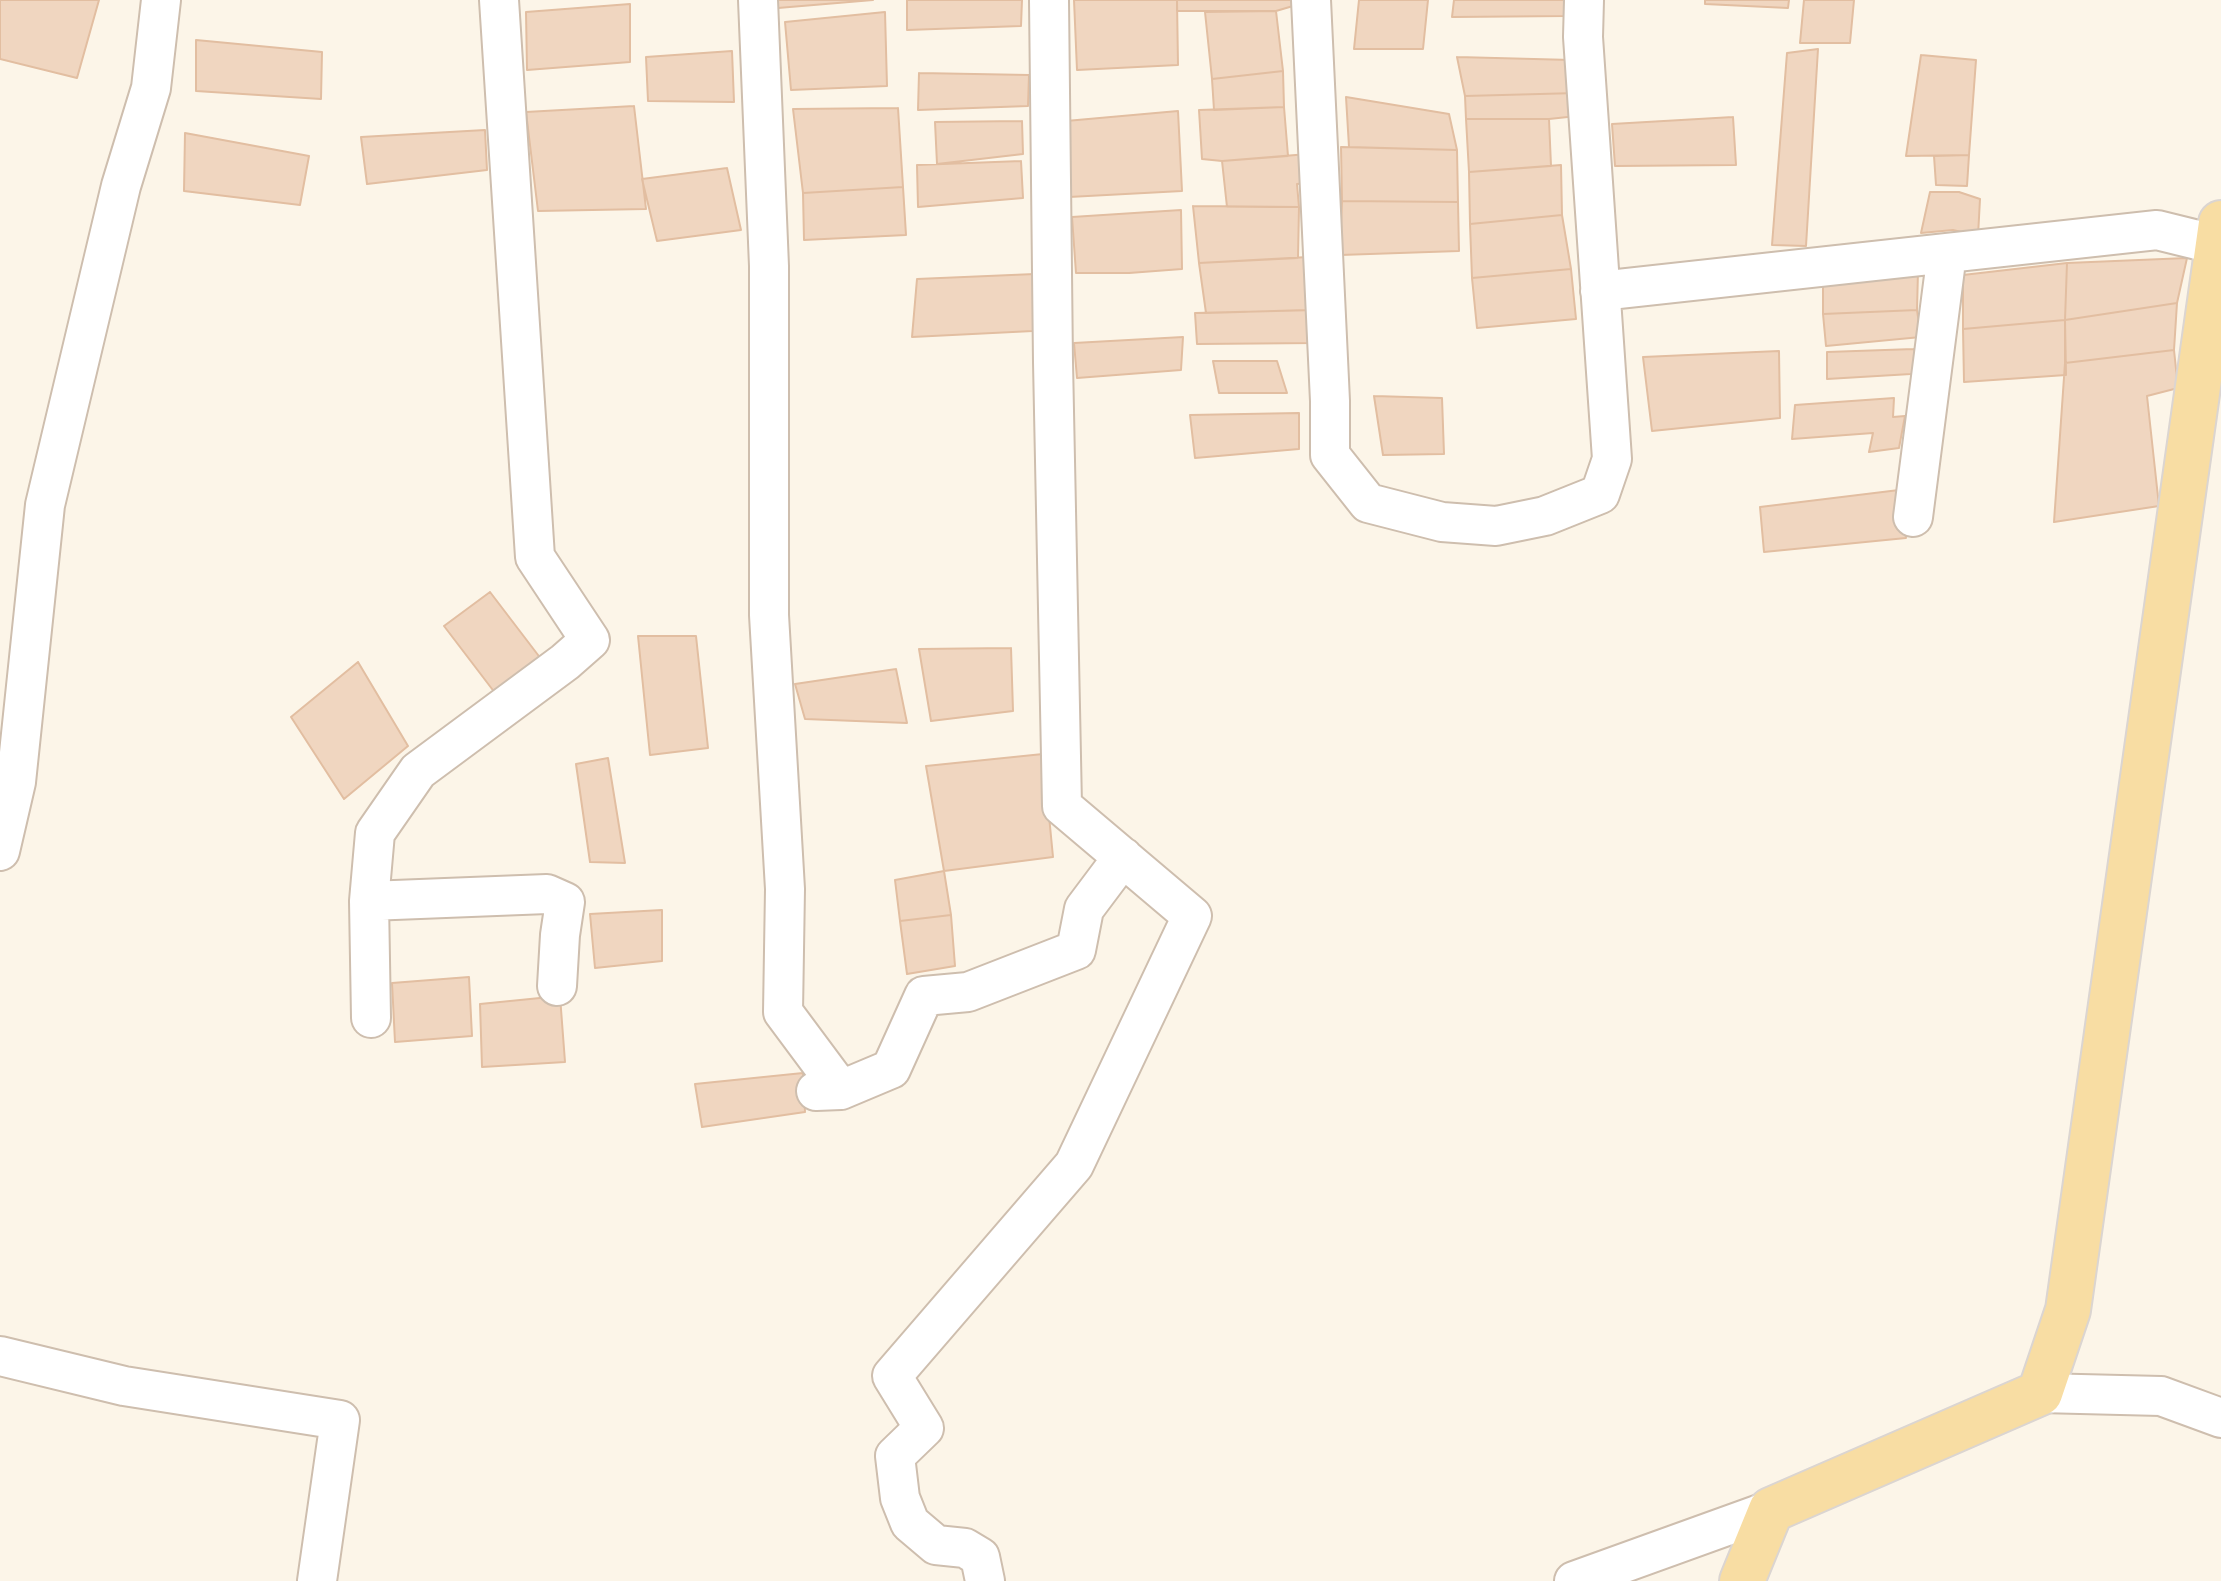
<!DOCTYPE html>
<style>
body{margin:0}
canvas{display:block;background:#fcf5e8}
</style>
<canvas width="2221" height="1581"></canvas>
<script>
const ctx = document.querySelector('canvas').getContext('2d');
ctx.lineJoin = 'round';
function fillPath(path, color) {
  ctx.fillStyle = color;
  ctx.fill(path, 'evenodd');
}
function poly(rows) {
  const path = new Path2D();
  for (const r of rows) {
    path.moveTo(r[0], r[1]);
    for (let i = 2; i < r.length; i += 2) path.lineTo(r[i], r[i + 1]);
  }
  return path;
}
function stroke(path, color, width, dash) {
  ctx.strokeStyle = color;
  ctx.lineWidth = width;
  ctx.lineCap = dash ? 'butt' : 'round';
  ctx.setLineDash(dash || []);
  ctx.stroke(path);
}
const building = poly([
 [0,0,99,0,77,78,0,59,0,0],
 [777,0,873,0,778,8,777,0],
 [907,0,1022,0,1021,26,907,30,907,0],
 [1074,0,1177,0,1178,65,1077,70,1074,0],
 [1177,0,1293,0,1293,6,1276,11,1177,11,1177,0],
 [1359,0,1428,0,1423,49,1354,49,1359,0],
 [1454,0,1566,0,1567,16,1452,17,1454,0],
 [1705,0,1789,0,1788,8,1705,4,1705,0],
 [1804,0,1854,0,1850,43,1800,43,1804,0],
 [630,4,630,62,527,70,526,12,630,4],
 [1276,11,1283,71,1212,79,1205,12,1276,11],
 [885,12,887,86,791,90,785,22,885,12],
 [196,40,322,52,321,99,196,91,196,40],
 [1818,49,1806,246,1772,245,1787,53,1818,49],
 [732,51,734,102,648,101,646,57,732,51],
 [1921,55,1976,60,1969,155,1906,156,1921,55],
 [1457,57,1572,60,1577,93,1465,96,1457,57],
 [1283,71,1284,107,1214,110,1212,79,1283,71],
 [919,73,1029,75,1028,106,918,110,919,73],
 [1577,93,1577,116,1549,119,1466,119,1465,96,1577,93],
 [1346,97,1449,114,1457,150,1349,147,1346,97],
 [634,106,646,209,538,211,526,112,634,106],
 [1284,107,1288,156,1222,161,1202,159,1199,110,1284,107],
 [898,108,903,187,803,193,793,109,898,108],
 [1178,111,1182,191,1069,197,1066,121,1178,111],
 [1733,117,1736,165,1615,166,1612,124,1733,117],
 [1466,119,1549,119,1551,166,1469,172,1466,119],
 [1022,121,1023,154,937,164,935,122,1022,121],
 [485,130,487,170,367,184,361,137,485,130],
 [185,133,309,156,300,205,184,191,185,133],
 [1341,147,1457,150,1458,202,1342,201,1341,147],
 [1308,154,1308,183,1297,184,1299,207,1227,207,1222,161,1308,154],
 [1969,155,1967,186,1936,185,1934,156,1969,155],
 [1021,161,1023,198,918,207,917,165,1021,161],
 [1561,165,1562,215,1470,224,1469,172,1561,165],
 [727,168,741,230,657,241,642,179,727,168],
 [903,187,906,235,804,240,803,193,903,187],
 [1930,192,1959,192,1980,199,1978,236,1953,230,1921,233,1930,192],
 [1342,201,1458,202,1459,251,1340,255,1342,201],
 [1193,206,1299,207,1298,258,1199,263,1193,206],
 [1181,210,1182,269,1129,273,1076,273,1072,217,1181,210],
 [1562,215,1571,269,1472,278,1470,224,1562,215],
 [1308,257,1308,310,1206,313,1199,263,1308,257],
 [2187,258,2177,303,2065,320,2067,263,2187,258],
 [2067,263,2065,320,1963,329,1963,275,2067,263],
 [1571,269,1576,319,1477,328,1472,278,1571,269],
 [1918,271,1917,310,1823,314,1823,284,1918,271],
 [1035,274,1033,331,912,337,917,279,1035,274],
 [2177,303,2174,350,2065,363,2065,320,2177,303],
 [1316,310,1316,343,1197,344,1195,313,1316,310],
 [1917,310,1921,337,1826,346,1823,314,1917,310],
 [2065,320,2066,375,1964,382,1963,329,2065,320],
 [1183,337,1181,370,1077,378,1074,343,1183,337],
 [1914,349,1920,367,1911,374,1827,379,1827,352,1914,349],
 [2174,350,2178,388,2147,396,2159,506,2054,522,2065,363,2174,350],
 [1779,351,1780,418,1652,431,1643,357,1779,351],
 [1213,361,1277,361,1287,393,1219,393,1213,361],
 [1374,396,1442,398,1444,454,1383,455,1374,396],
 [1894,398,1893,417,1905,416,1899,448,1869,452,1873,433,1792,439,1795,405,1894,398],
 [1299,413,1299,449,1195,458,1190,415,1299,413],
 [1899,490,1906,538,1764,552,1760,507,1899,490],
 [490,592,551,672,505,706,444,626,490,592],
 [638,636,696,636,708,748,650,755,638,636],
 [1011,648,1013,711,931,721,919,649,1011,648],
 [358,662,408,746,344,799,291,717,358,662],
 [896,669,907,723,805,719,795,684,896,669],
 [1043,754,1053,857,944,871,926,766,1043,754],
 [608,758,625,863,590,862,576,764,608,758],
 [944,871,951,915,900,921,895,880,944,871],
 [662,910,662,961,595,968,590,914,662,910],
 [951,915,955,966,907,974,900,921,951,915],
 [469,977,472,1036,395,1042,392,983,469,977],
 [560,996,565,1062,482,1067,480,1004,560,996],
 [803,1073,805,1112,702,1127,695,1084,803,1073]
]);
const minor = poly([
 [758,0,769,266,769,615,785,889,783,1012,841,1090],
 [1311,0,1330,401,1330,455,1368,503,1442,522,1496,526,1545,516,1600,494,1612,459,1583,37,1584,0],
 [1600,291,2157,230,2218,245],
 [1913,517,1947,253],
 [0,851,16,782,45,505,121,186,151,88,161,0],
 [369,901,547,894,565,902,560,935,557,986],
 [371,1018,369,901,375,833,418,771,565,662,590,640,535,557,499,0],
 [816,1091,841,1090,891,1069,924,996,968,992,1076,950,1084,909,1123,857],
 [0,1356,124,1386,340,1420,317,1581],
 [2040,1393,2161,1396,2221,1418],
 [985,1581,980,1557,965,1548,936,1545,910,1523,900,1498,895,1456,924,1428,892,1376,1074,1165,1192,916,1062,806,1053,362,1049,0],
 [1574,1581,1771,1510]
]);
const major = poly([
 [1742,1581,1771,1510,2040,1393,2068,1310,2221,223]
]);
fillPath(building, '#f0d6c0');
stroke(building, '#e2bea1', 2);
stroke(minor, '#cebeae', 42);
stroke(major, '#dbd5d1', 48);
stroke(minor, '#fff', 38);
stroke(major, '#f8dda3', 44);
</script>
